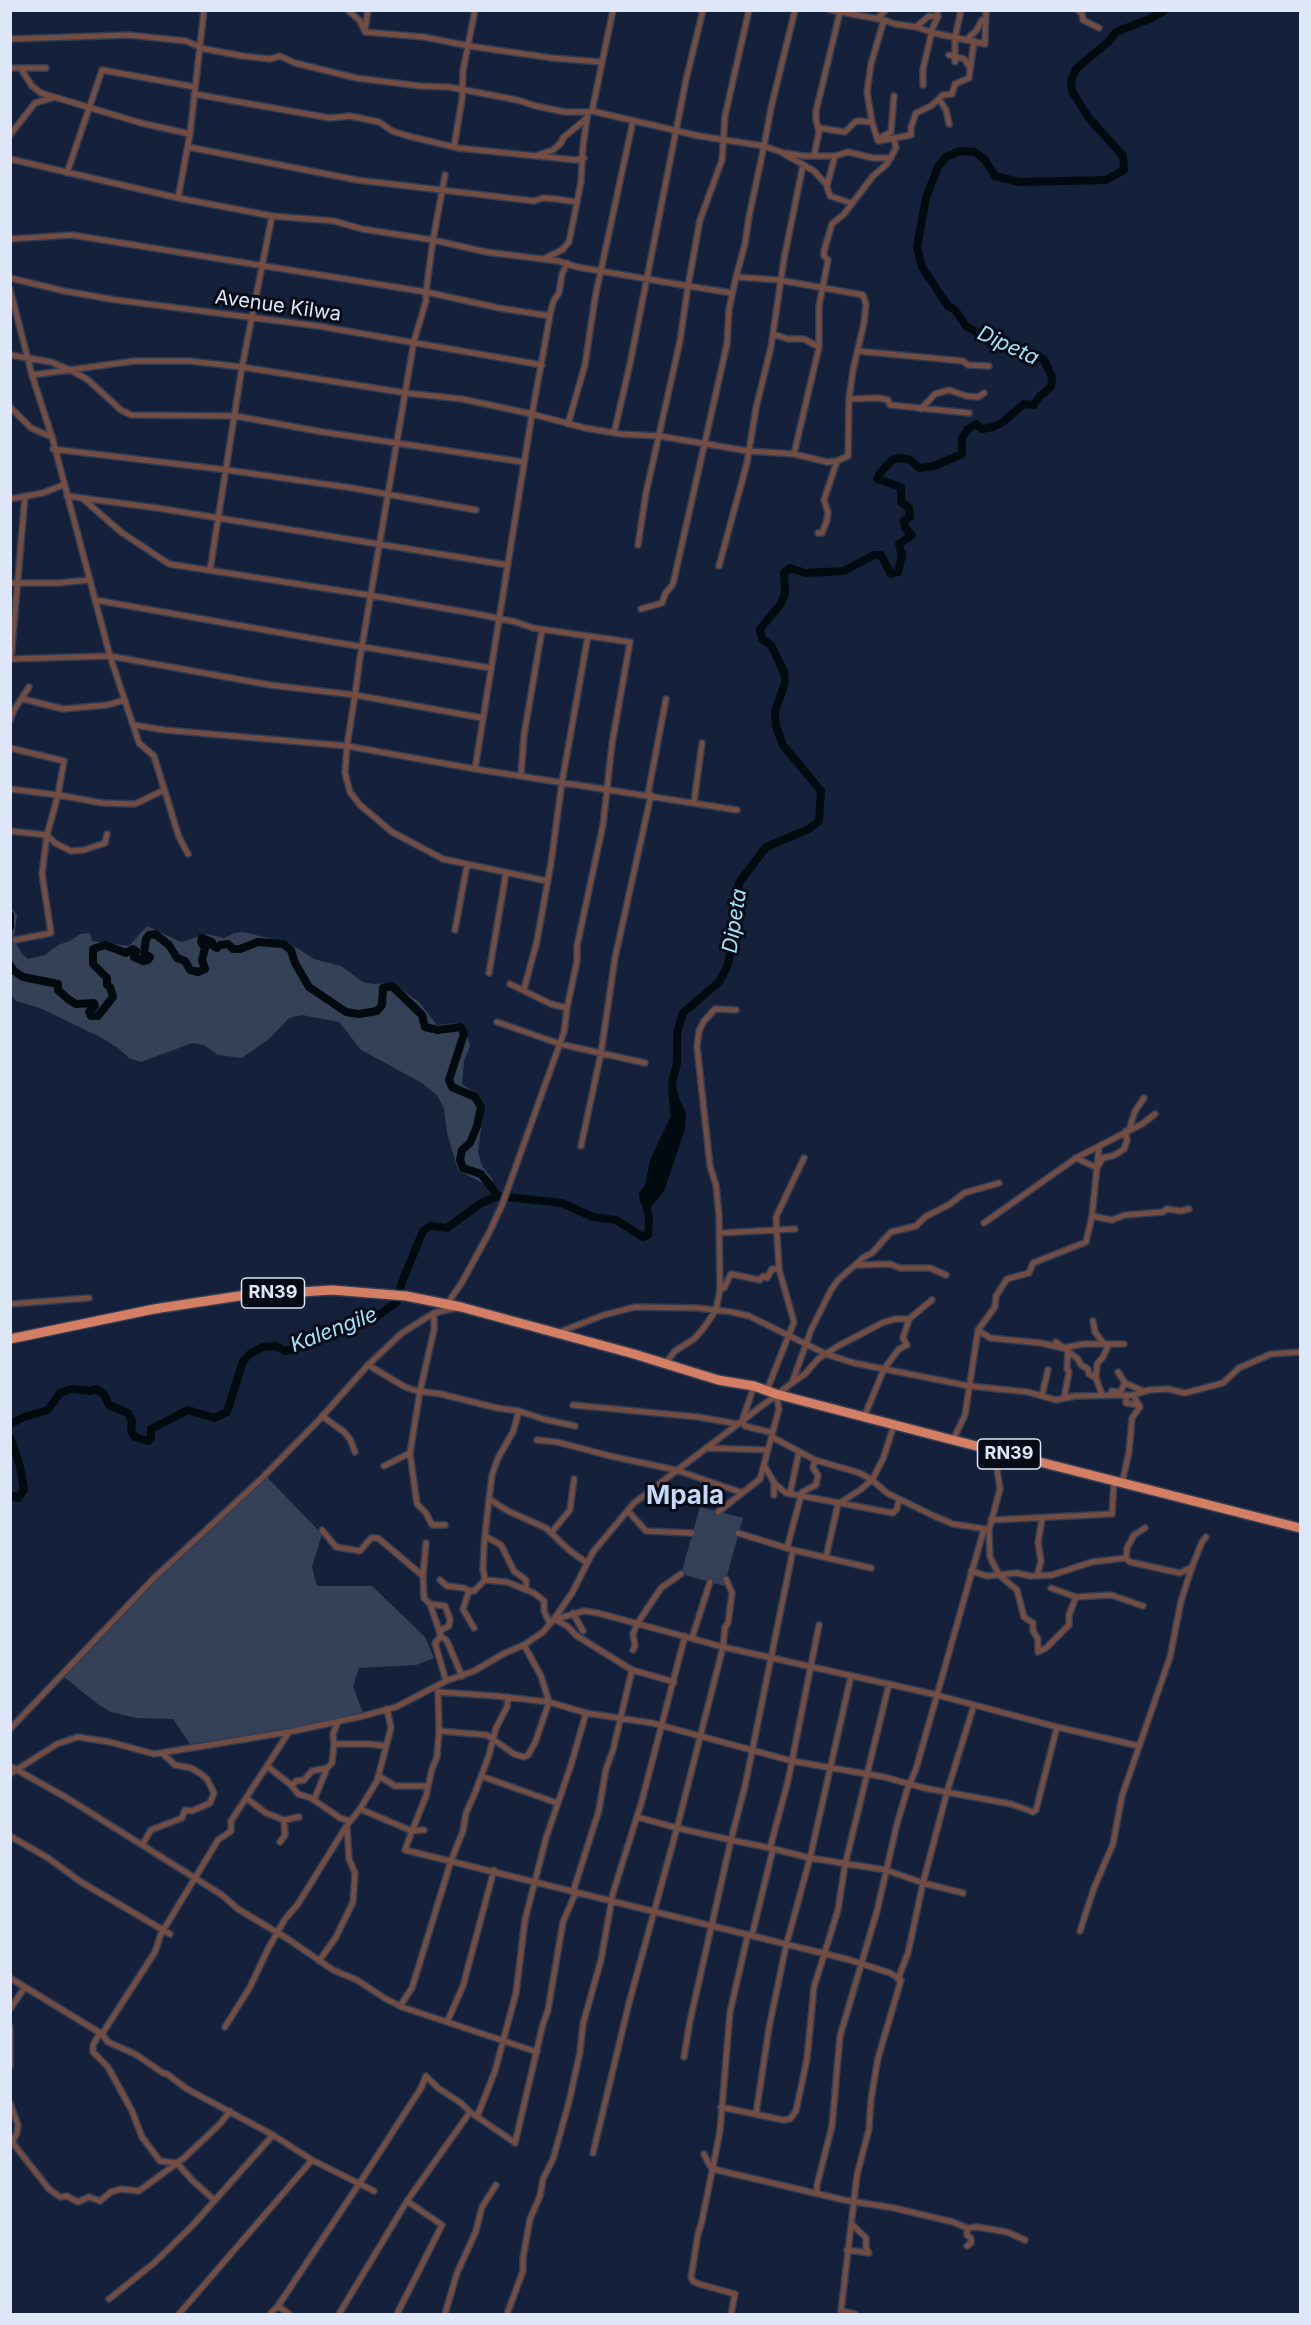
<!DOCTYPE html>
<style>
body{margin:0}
#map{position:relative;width:1311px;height:2325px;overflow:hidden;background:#15213a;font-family:Inter,sans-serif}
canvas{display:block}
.frame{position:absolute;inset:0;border:12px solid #dee7f8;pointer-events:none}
</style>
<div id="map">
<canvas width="1311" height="2325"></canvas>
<div class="frame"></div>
</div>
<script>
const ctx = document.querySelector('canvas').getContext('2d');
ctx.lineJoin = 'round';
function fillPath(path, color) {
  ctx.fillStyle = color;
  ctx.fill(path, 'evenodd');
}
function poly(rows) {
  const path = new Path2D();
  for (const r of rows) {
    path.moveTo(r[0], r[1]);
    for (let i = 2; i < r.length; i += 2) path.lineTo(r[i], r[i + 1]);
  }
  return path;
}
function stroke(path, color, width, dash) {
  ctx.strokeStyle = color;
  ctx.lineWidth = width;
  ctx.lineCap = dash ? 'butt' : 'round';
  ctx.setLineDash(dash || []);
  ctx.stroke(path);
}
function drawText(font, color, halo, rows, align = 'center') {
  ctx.font = font + ' Inter,sans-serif';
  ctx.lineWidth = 6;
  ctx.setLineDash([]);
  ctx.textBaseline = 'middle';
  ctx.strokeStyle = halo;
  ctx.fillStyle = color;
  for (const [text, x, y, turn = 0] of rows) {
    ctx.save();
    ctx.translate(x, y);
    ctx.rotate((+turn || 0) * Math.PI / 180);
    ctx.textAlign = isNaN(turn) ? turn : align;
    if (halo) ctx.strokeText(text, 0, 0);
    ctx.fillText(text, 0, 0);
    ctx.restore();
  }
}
const green = poly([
 [11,908,17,915,14,939,22,954,28,959,45,955,58,945,70,941,80,934,90,933,92,941,129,946,147,926,181,942,207,934,224,938,235,933,243,932,289,943,314,959,341,966,363,982,373,984,393,983,419,1002,437,1025,457,1023,464,1025,470,1046,464,1061,462,1084,476,1094,484,1105,478,1152,482,1166,493,1180,484,1184,458,1170,447,1133,444,1108,437,1095,422,1083,361,1050,339,1022,302,1015,289,1018,269,1039,242,1058,218,1055,204,1045,192,1043,141,1062,129,1058,118,1048,102,1038,40,1008,16,1001,11,995],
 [266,1476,322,1534,312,1567,317,1586,372,1586,425,1637,434,1658,416,1665,359,1668,353,1686,363,1713,262,1734,190,1744,173,1719,137,1718,111,1712,99,1705,64,1677,155,1581],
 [700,1507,743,1518,724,1586,681,1574]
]);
const water = poly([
 [672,1083,686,1113,685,1129,664,1191,647,1212,640,1202,639,1193,645,1185,650,1160,671,1116,668,1091]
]);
const river = poly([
 [10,915,10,927],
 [10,965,14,971,23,977,58,984,58,990,68,999,76,1004,94,1003,95,1006,89,1012,91,1016,98,1016,113,997,110,987,107,985,107,978,93,964,93,949,105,945,126,953,133,949,136,951,134,957,143,961,148,960,150,957,144,953,146,939,149,935,155,934,169,945,177,958,185,961,190,970,198,972,205,969,202,960,205,948,201,942,202,938,212,942,212,945,217,948,220,945,228,944,233,949,240,949,258,942,283,944,291,950,295,963,309,987,346,1012,359,1014,377,1011,382,1005,383,988,392,986,422,1015,425,1027,438,1030,461,1027,464,1034,449,1080,452,1087,475,1097,481,1107,477,1126,470,1143,462,1150,460,1160,463,1168,481,1174,498,1196,562,1203,593,1217,616,1220,643,1237,648,1235,649,1221,646,1202],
 [674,1095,672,1083,677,1063,677,1033,683,1013,719,982,727,967,734,939,739,883,766,847,809,829,819,821,821,791,783,745,776,726,775,711,785,683,784,672,771,645,762,639,760,629,780,605,785,594,784,572,790,568,805,573,844,571,874,555,881,555,891,574,898,572,902,555,899,544,912,535,905,528,904,520,910,517,909,508,901,502,901,487,877,479,880,473,892,460,901,458,910,460,919,468,934,466,962,454,962,438,967,430,976,424,982,429,993,427,1003,422,1024,404,1034,405,1039,397,1051,387,1052,377,1044,360,1040,357,1032,360,967,327,955,310,948,306,922,267,917,247,926,198,938,167,946,157,960,151,975,152,985,160,995,176,1019,182,1106,180,1124,170,1123,156,1088,117,1072,91,1071,81,1076,69,1108,42,1116,32,1152,18,1165,10],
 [10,1424,24,1417,48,1410,60,1393,71,1389,91,1391,96,1389,104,1394,109,1405,128,1413,132,1421,131,1431,135,1437,148,1441,151,1438,151,1429,188,1410,214,1418,227,1412,243,1361,251,1353,263,1347,276,1346,285,1351,298,1348,345,1326,377,1316,397,1302,402,1282,423,1231,430,1226,447,1228,481,1203,498,1196],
 [10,1437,20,1466,24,1490,18,1498,10,1495]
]);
const minor = poly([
 [348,10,360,21,365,32,424,37,469,46,552,58,601,62],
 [795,10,771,108,764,146,781,152,814,171,826,184,830,196,851,203],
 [830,10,884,20,895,24,916,27,934,33,985,44,986,10],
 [1078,10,1082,14,1083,20,1099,28],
 [878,18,886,10],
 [916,27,929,16,938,17],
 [365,30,368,10],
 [10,39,129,35,186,41,205,49,243,56,270,59,280,56,295,63,356,78,420,86,449,87,517,100,536,106,565,112,588,112],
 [967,39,976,31,982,20,986,20],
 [949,55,964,59,969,66],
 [955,62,955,38,961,10],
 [10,68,46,68],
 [21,69,32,86,41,93,141,123,190,134],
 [923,85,923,69,933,27,938,17,937,10],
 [194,94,330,118,350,116,379,122,392,131,408,136,458,148,576,160,584,158],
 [939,99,946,110,949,124],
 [592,111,699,136,764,146,749,217,745,244,736,277],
 [872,122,867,92,871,64,884,20],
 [819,128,845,132,855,122,859,121,872,122,878,141,911,135,911,127,916,113,931,106,943,95,952,94,955,84,969,78,974,41],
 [10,135,35,103,52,98],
 [878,139,891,132,894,96],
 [188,147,357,180,534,201,543,198,556,199,577,202],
 [454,147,462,99,463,71,475,10],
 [786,153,803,156,835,156,848,152,873,158,891,158],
 [538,155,553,150,561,143,563,138,587,118],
 [814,156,819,132,816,120,816,111,840,12],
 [10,159,178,198,272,216,334,221,362,229,433,240,486,252,558,261,577,267,688,286,700,220,722,160,725,116,749,10],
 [67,173,102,70,195,87],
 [827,186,835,156],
 [178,198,190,134,204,10],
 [10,239,72,235,426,292,499,308,550,316],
 [543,259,562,250,569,242,581,182,583,146,588,112,592,111,613,10],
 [10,278,64,291,116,300,318,326,542,365],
 [10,289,32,375,52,437,110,656,139,743,154,756,179,837,188,854],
 [773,334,788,339,804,339,819,347],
 [857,351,963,361,968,365,989,366],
 [10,355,51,362,70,370,87,379,121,410,131,415,235,416,323,432,523,462],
 [32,375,135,361,189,361,242,367,406,393,462,399,532,414,551,310,554,300,559,293,562,274,567,263],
 [10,407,31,428,52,437],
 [921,409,935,394,949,390,966,396,978,397,984,393],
 [568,424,585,365,595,298,633,121],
 [614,433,630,364,686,80,703,10],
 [53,449,227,470,352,488,476,510],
 [794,454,819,347,819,306,828,260,824,256,824,251,832,224,844,214,873,176,887,164,896,148,894,140],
 [67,496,157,508,507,565],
 [82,498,121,532,169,564,368,595,477,614,516,622,533,628,588,636,562,782,551,863,537,941,524,989],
 [10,499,43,493,63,485],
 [818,533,822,533,827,520,828,512,824,500,837,461],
 [638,545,646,493,680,341,688,286,732,293],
 [719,566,747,463,756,408,771,347,784,259,803,165],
 [210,570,242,367,272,216],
 [10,583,58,583,89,580],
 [95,600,327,641,491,668],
 [641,609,662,603,665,594,673,584,727,344,729,309,736,277,779,280,863,295,866,304,864,323,853,370,849,399],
 [10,659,110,656,270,685,355,695,360,658,414,341,426,301,426,292,433,240,445,175],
 [11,659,25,496],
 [23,699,63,709,107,705,125,700],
 [483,718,355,695,347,746,475,769,737,810],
 [10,720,14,710,29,687],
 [134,725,165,730,347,746,345,773,350,792,360,805,392,832,443,859,547,881],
 [10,748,64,761,58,795,47,835,42,874,51,933,15,940],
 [475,769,532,414,585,428,621,434,659,436,748,451,794,454,827,462,837,461,848,456,849,399,879,398,888,400,890,405,969,413],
 [521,775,524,735,542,630],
 [10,789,58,795,102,803,135,804,164,790],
 [648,794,666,699],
 [694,802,702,743],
 [10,831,47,835,55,843,71,851,84,850,105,843,107,834],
 [455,930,467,865],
 [489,973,506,873],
 [567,1008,577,961,577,946,603,825,612,744,630,642,588,636],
 [497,1022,560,1044,645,1063],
 [1129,1130,1135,1111,1144,1098],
 [581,1146,601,1053,615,958,651,795],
 [1076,1158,1093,1166,1098,1166,1103,1158,1115,1155,1124,1149,1127,1141,1126,1131],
 [1092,1216,1099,1147],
 [984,1223,1076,1158,1142,1124,1155,1114],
 [720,1233,795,1229],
 [858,1265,890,1264,900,1268,930,1268,946,1275],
 [720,1288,724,1288,731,1274,760,1280,763,1276,767,1278,772,1269,779,1269],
 [10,1304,89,1298],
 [447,1304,461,1284,489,1233,502,1205,564,1032,567,1008,551,1004,510,984],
 [1093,1321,1095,1332,1104,1344],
 [978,1330,990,1338,1041,1343,1062,1348,1084,1344,1124,1344],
 [557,1333,604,1315,635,1307,698,1308,732,1312,749,1316,826,1354,854,1363,969,1386,1028,1392,1056,1400,1075,1396,1133,1395,1149,1390,1168,1389,1185,1393,1223,1383,1239,1368,1271,1354,1300,1352],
 [1056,1342,1078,1359,1081,1365,1088,1369,1089,1374,1096,1378,1102,1395],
 [665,1364,675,1351,694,1339,703,1329,716,1310,720,1290,719,1216,716,1185,710,1166,697,1046,699,1031,704,1021,715,1009,736,1010],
 [368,1365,405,1387,417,1391,441,1394,497,1408,519,1411,543,1419,575,1426],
 [1118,1372,1125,1383,1143,1391],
 [1096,1378,1097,1364,1103,1357,1108,1346,1106,1344],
 [792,1383,805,1374,818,1359,838,1346,882,1323,895,1319,909,1319],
 [754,1386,742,1421,745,1426,773,1433],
 [767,1390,794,1322,779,1269,776,1217,804,1158],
 [1042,1395,1048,1370],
 [1111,1395,1112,1391,1120,1392,1125,1383],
 [1126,1395,1126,1403,1139,1405],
 [1064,1398,1069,1372,1067,1369,1068,1351],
 [573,1405,698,1417,738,1424],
 [519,1411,513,1432,498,1458,492,1475,489,1499,508,1511,546,1528,569,1550,587,1563],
 [322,1416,344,1432,350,1439,355,1452],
 [864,1417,884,1369,899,1349,907,1345,903,1338,909,1319,932,1300],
 [772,1437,815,1460,860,1473,872,1480,887,1493,934,1516,953,1524,986,1529],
 [537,1440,557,1442,610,1456,676,1470,740,1492],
 [953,1440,965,1415,978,1330,995,1307,996,1296,1007,1279,1029,1273,1033,1263,1086,1242,1092,1216,1112,1220,1125,1215,1163,1212,1167,1209,1181,1211,1189,1209],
 [706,1448,768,1450],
 [994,1450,1000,1489,989,1530,990,1557,999,1575,1017,1590,1024,1617,1033,1623,1033,1631,1038,1639,1038,1652,1046,1648,1069,1625,1069,1615,1076,1597],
 [410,1453,417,1504,426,1513,432,1525,445,1525],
 [764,1465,775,1484,786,1493,893,1513,897,1509,899,1499],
 [384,1466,410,1453,420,1391,434,1330,434,1313],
 [1122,1483,1129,1452,1132,1418,1140,1407,1133,1395],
 [790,1493,799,1452],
 [774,1495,774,1482],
 [489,1499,484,1545,483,1569,485,1580,507,1582,534,1593,544,1601,544,1611,550,1624],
 [628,1511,646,1531,692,1533],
 [718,1512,760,1479,779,1409,776,1394],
 [991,1520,1112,1514,1114,1481],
 [322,1530,336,1547,360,1551,371,1538,378,1538,423,1576],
 [551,1533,570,1510,574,1479],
 [738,1533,793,1550,871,1568],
 [485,1536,501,1545,514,1571,526,1580,526,1590],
 [426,1543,423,1576,424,1598,430,1604,441,1636,435,1643,446,1681],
 [787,1548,802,1492,816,1485,818,1475,813,1468,815,1460],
 [826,1557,838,1504,860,1490,872,1480,883,1459,894,1425],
 [1126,1558,1127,1548,1134,1535,1145,1528],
 [971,1571,987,1576,1017,1573,1030,1576,1052,1575,1092,1562,1126,1558,1130,1562,1180,1573,1192,1567,1202,1542,1206,1537],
 [1037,1576,1041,1561,1038,1543,1042,1519],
 [440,1580,447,1586,464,1588,469,1591,474,1591,485,1580],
 [1051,1588,1076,1597,1111,1595,1143,1606],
 [469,1591,463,1609,474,1628],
 [430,1604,445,1606,450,1619,449,1626,439,1631],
 [573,1613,583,1631],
 [554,1619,567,1626,577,1636,632,1670,674,1682],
 [556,1619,584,1611,598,1613,723,1647,933,1694,1057,1727],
 [819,1625,788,1781,770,1848,810,1858,886,1870,923,1883,963,1893],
 [441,1636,447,1641,462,1676],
 [692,1638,710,1582],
 [633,1650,635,1646,633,1634,637,1624,661,1588,681,1574],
 [438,1691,439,1731,487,1735,514,1754,524,1757,528,1755,535,1743,549,1702,541,1676,524,1645],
 [438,1692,496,1696,549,1702,586,1713,652,1723,792,1761,884,1777,924,1788,1011,1804,1033,1812,1036,1810,1057,1727,1139,1746],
 [338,1722,333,1734,334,1744,369,1744,386,1746],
 [10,1729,153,1579,260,1480,319,1420,368,1365,402,1333,434,1313,456,1308],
 [10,1766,67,1798,222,1895,238,1909,288,1939,333,1970,357,1980,386,1999,402,2007,537,2052],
 [267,1766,291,1785,298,1794,311,1798,340,1818,350,1821],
 [10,1774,57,1744,78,1737,110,1742,154,1754,289,1732,363,1716,396,1707,446,1681,474,1671,505,1653,524,1645,543,1632,554,1619,572,1593,593,1552,634,1503,792,1383,811,1330,831,1290,838,1280,864,1257,872,1253,891,1232,916,1226,925,1217,950,1204,964,1193,999,1183],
 [379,1776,395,1786,428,1786],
 [481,1776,557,1803],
 [292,1786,296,1781,304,1780,312,1771,327,1768,332,1763,334,1744],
 [246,1798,266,1813,284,1820],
 [314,1800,327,1768],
 [360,1809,412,1831,405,1850,850,1960,890,1973,901,1980,878,2058,871,2099,869,2129,857,2175,841,2311,855,2314],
 [412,1831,426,1796,432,1769,437,1757,439,1731],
 [412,1831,424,1830],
 [10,1836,48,1858,81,1882,170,1934],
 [280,1842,285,1835,284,1820,299,1817],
 [142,1845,151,1830,182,1818,185,1810,192,1811,210,1803,214,1793,207,1779,201,1774,191,1768,175,1765,162,1753],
 [770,1848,731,1840,745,1786,793,1550],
 [573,1892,599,1810,606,1769,613,1750,632,1670],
 [1080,1931,1094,1888,1113,1844,1122,1796,1170,1657,1181,1601,1192,1567],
 [752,1935,773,1849],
 [319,1961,336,1937,353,1902,355,1873,349,1859,347,1826],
 [10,1978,102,2034,108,2042,135,2054,163,2073,167,2074,187,2089,273,2135,312,2160,374,2191],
 [898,1979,908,1953,923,1883,947,1792,974,1705],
 [400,2006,412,1988,451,1861,463,1831,466,1813,475,1793,489,1755,496,1728,507,1707,508,1697],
 [10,2009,25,1987],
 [447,2022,463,1986,494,1870],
 [10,2027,10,2066],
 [225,2027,250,1987,269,1947,285,1919,298,1904,347,1825,360,1809,377,1781,391,1728,387,1709],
 [100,2033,93,2045,93,2052,108,2067,132,2111,142,2137,160,2161,177,2163,192,2180,213,2199],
 [102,2034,155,1952,161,1934,218,1840,231,1831,231,1821,289,1732],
 [684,2057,690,2021,731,1840,677,1828,723,1647,725,1627,728,1623,732,1593,726,1579],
 [10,2103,18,2125,17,2133,12,2142,49,2189,60,2197,67,2196,78,2202,89,2197,100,2201,111,2192,121,2189,139,2191,184,2158,220,2124,230,2111],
 [721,2107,783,2120,790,2119,796,2111,807,2059,814,1987,838,1910,845,1865,889,1684],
 [756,2114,769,2028,786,1946,810,1858,851,1676],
 [477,2117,495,2071,516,1993,525,1920,546,1838,571,1765,586,1713],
 [515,2143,543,2024,548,2010,563,1922,576,1892],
 [593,2153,629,2003,677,1828,637,1817],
 [704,2154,710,2166,717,2170,844,2200,894,2208,953,2222,967,2228,977,2227,1007,2232,1025,2240],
 [817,2194,817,2185,832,2126,840,2036,877,1911,897,1824,907,1790,916,1769,984,1529],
 [967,2246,971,2243,971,2238,967,2235,967,2228],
 [847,2250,869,2253,866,2248,866,2238,852,2224],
 [109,2299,154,2263,192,2226,273,2135],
 [278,2306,289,2314],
 [179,2314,312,2160],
 [270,2314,278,2306,363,2178,421,2088,426,2076,438,2088,461,2103,470,2112],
 [339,2314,407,2201,470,2112,514,2142],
 [397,2314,442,2225,407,2201],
 [445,2314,457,2273,476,2231,482,2207,496,2185],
 [507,2314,523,2271,523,2258,530,2219,540,2196,543,2179,553,2159,569,2102,580,2052,583,2024,601,1960,613,1893,641,1804,685,1636],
 [731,2314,735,2294,699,2284,693,2281,691,2277,698,2234,702,2221,720,2131,730,2012,748,1934]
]);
const trunk = poly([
 [10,1339,154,1309,239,1296,332,1290,406,1296,461,1307,634,1354,718,1380,754,1386,776,1394,945,1438,1300,1528]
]);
const shields = [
 [273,1293,63],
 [1009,1454,63]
];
const shieldNames = [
 ["RN39",273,1293],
 ["RN39",1009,1454]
];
const streetNames = [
 ["Avenue Kilwa",278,306,8]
];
const waterNames = [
 ["Dipeta",1008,346,25],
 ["Dipeta",735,921,-81],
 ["Kalengile",334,1330,-21]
];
const districtNames = [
 ["Mpala",685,1496]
];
fillPath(green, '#354157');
fillPath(water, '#000a0f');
stroke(river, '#000a0f', 8);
stroke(minor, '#313d55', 8);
stroke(trunk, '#313d55', 12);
stroke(minor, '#734d42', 5);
stroke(trunk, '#d47e64', 9);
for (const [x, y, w] of shields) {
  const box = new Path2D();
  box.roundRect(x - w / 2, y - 15, w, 30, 4.5);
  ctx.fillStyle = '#060b16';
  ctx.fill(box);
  stroke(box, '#dee7f8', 1.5);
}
drawText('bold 18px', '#dee7f8', null, shieldNames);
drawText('20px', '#dee7f8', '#060b16', streetNames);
drawText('italic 21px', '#a1e3fb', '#060b16', waterNames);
drawText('bold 26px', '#c6d7f8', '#060b16', districtNames);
</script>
